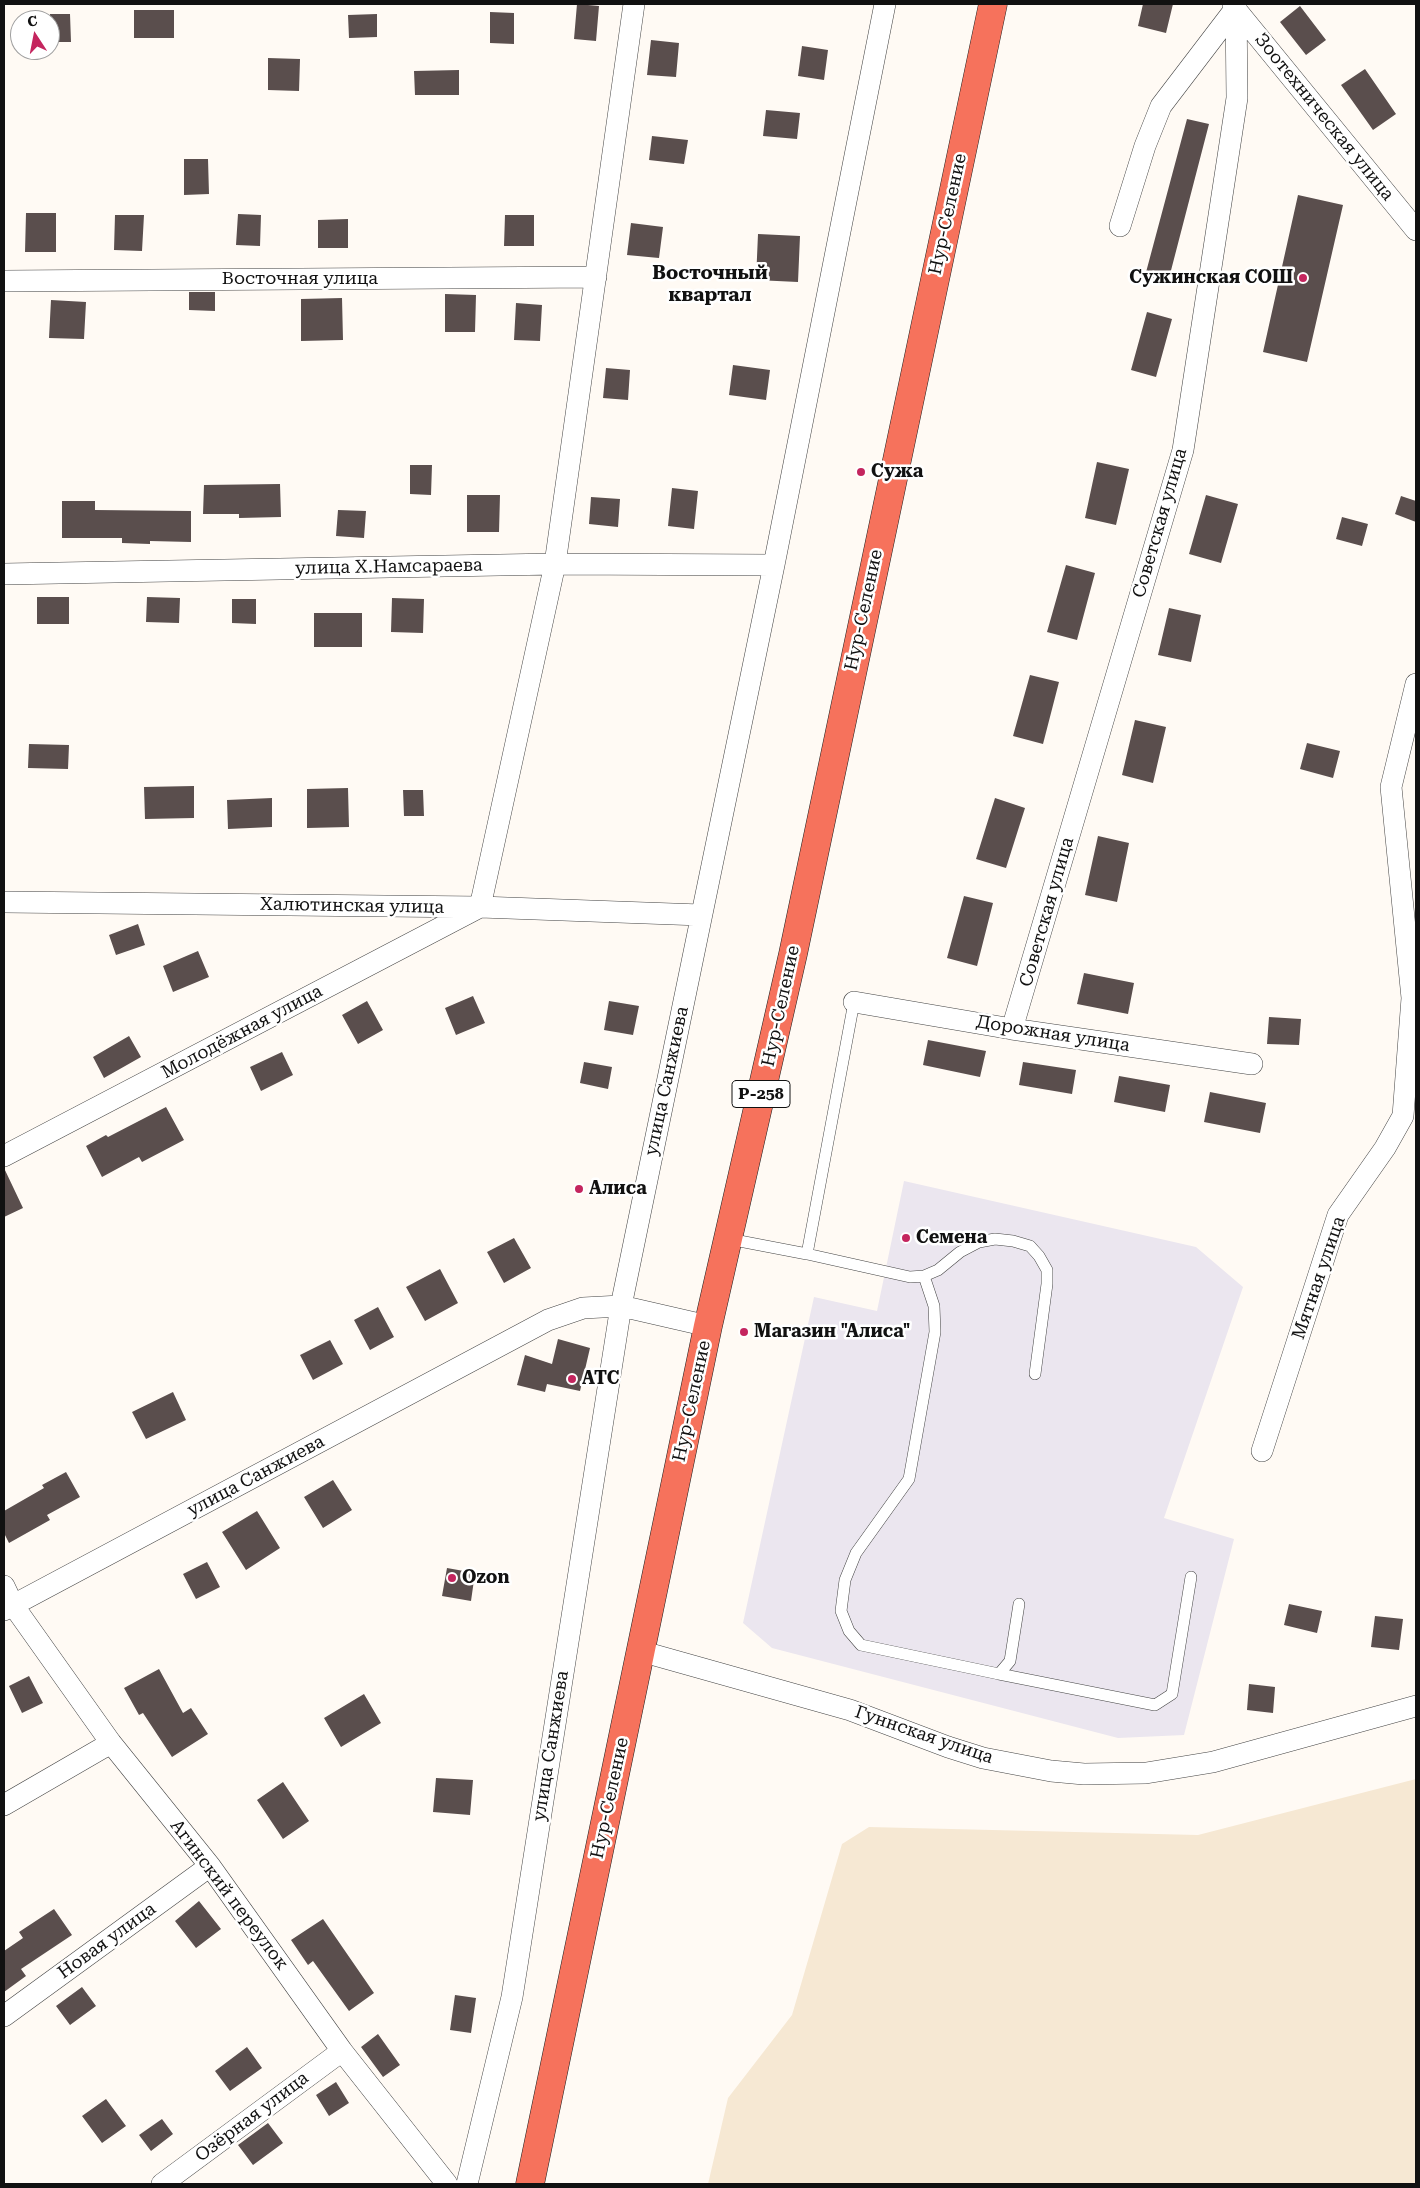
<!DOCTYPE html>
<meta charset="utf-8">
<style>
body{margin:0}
#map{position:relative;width:1420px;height:2188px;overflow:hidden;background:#fffaf4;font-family:"Roboto Serif",serif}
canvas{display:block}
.frame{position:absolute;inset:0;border:5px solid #111;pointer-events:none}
.north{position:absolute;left:10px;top:10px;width:50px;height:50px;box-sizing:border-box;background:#fff;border:1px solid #a0a0a0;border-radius:50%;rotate:349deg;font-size:14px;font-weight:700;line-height:20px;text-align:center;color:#111}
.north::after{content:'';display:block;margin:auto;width:18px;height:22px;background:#c4255e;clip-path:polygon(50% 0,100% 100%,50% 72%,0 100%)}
</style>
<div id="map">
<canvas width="1420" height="2188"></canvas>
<div class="frame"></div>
<div class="north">С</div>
</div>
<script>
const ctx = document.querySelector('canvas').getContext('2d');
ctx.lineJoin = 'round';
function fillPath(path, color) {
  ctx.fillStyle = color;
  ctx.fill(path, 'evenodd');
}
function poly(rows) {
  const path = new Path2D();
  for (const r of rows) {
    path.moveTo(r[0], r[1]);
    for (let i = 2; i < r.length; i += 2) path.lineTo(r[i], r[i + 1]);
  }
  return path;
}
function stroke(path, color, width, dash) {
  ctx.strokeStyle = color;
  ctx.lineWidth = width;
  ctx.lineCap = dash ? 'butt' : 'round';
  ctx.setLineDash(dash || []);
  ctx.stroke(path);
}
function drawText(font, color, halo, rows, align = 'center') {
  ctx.font = font + ' "Roboto Serif",serif';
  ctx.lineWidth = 5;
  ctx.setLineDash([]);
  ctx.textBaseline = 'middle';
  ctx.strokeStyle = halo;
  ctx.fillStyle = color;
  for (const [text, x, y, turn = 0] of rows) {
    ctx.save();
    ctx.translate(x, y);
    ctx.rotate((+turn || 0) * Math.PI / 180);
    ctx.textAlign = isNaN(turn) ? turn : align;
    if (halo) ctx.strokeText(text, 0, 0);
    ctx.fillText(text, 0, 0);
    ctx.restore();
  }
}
const industrial = poly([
 [904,1181,1196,1247,1243,1287,1164,1518,1234,1539,1184,1735,1118,1738,772,1648,743,1623,814,1297,877,1311]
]);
const farmland = poly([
 [1416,1779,1416,2184,708,2184,728,2098,792,2015,842,1844,869,1827,1198,1835]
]);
const building = poly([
 [577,4,599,6,596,41,574,39],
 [1143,4,1173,4,1166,33,1138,26],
 [1300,6,1326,40,1306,55,1280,22],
 [134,10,174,10,174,38,134,38],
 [490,12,514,13,514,44,490,43],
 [50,14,70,14,71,42,50,42],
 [377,14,377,37,349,38,348,15],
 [651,40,679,43,676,77,647,75],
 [802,46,828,50,824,80,798,76],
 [268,58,300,59,299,91,268,90],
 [1365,69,1396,114,1373,130,1341,85],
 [459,70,459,95,415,95,414,71],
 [766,110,800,113,797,139,763,136],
 [1187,119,1209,124,1168,282,1145,276],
 [652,136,688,140,684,164,649,160],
 [184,159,208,159,209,194,184,195],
 [1298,195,1343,205,1307,362,1263,352],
 [26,213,56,213,56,252,25,252],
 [238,214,261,215,260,246,236,245],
 [115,215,144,215,142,251,114,250],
 [505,215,534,215,534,246,504,246],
 [348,219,348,248,318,248,318,220],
 [631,223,663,227,659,258,627,255],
 [758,234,800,236,798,282,756,280],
 [189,292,215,292,215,311,189,310],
 [445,294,476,295,475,332,445,332],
 [342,298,343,340,301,341,301,299],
 [51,300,86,302,84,339,49,338],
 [516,303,542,305,540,341,514,340],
 [1147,312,1172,319,1156,377,1131,370],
 [733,365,770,370,766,400,729,395],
 [606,368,630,370,628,400,603,398],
 [1097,462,1129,469,1116,525,1085,518],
 [410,465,432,465,431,495,410,494],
 [280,484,281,517,239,518,239,514,203,514,204,485],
 [672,488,698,491,694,529,668,526],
 [467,495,500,495,499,532,467,532],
 [1206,495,1238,504,1221,563,1189,554],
 [1401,496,1416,501,1416,522,1395,514],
 [591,497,620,499,618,527,589,524],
 [62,501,95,501,95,510,191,511,191,542,150,541,150,544,122,543,122,538,62,538],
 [338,510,366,511,364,538,336,536],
 [1342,517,1368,524,1362,546,1336,539],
 [1066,565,1095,573,1077,640,1047,632],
 [37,597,69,597,69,624,37,624],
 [147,597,180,598,179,623,146,622],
 [392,598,424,599,423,633,391,632],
 [232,599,256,599,256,624,232,623],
 [1169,608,1201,615,1191,662,1158,655],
 [314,613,362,613,362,647,314,647],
 [1030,675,1059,682,1043,744,1013,736],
 [1135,720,1166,727,1153,783,1122,775],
 [1307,743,1340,751,1333,778,1300,769],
 [29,744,69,745,68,769,28,768],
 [194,786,194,818,145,819,144,787],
 [348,788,349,827,307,828,307,789],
 [403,790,423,790,424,816,404,816],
 [272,798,272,827,228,829,227,800],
 [995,798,1025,808,1006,868,976,859],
 [1098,836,1129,843,1117,902,1085,895],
 [964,896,993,903,977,966,947,958],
 [138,924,145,945,116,955,109,935],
 [198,951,209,977,173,992,163,966],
 [1084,973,1134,983,1128,1014,1077,1004],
 [473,996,485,1023,456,1035,445,1008],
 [367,1001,383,1030,358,1044,342,1015],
 [609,1001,639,1006,633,1035,604,1030],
 [1269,1017,1301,1019,1299,1045,1267,1044],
 [129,1036,141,1057,104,1078,93,1057],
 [928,1040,986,1051,980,1077,923,1065],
 [282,1052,293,1075,261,1091,250,1067],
 [584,1062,612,1067,608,1089,580,1083],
 [1023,1062,1076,1070,1072,1094,1019,1085],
 [1119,1076,1170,1085,1165,1112,1114,1102],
 [1210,1092,1266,1103,1260,1133,1204,1122],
 [166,1107,184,1140,142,1162,139,1157,102,1177,86,1146,106,1135,108,1137],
 [4,1168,23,1208,4,1217],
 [514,1238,531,1268,504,1283,487,1252],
 [440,1269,458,1303,425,1321,406,1287],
 [378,1307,394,1337,370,1350,354,1320],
 [558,1339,590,1348,580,1391,547,1384,545,1392,517,1385,525,1355,552,1364],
 [330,1340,343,1364,313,1380,300,1355],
 [173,1392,186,1420,146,1439,132,1412],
 [66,1472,80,1497,47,1515,50,1520,9,1543,4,1533,4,1511,44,1488,42,1485],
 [333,1480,352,1510,323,1528,304,1497],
 [257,1511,280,1548,246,1570,222,1532],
 [207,1562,220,1587,196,1599,183,1574],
 [447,1568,475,1573,471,1601,442,1596],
 [1289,1604,1322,1611,1317,1633,1284,1625],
 [1375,1616,1403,1619,1399,1650,1371,1647],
 [159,1669,183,1713,191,1708,208,1734,172,1757,143,1713,139,1715,124,1688],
 [29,1676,43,1703,22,1713,9,1686],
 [1249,1684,1275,1687,1273,1713,1247,1710],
 [364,1694,381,1723,341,1747,324,1718],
 [436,1778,473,1780,470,1815,433,1812],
 [283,1782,309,1821,283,1839,257,1800],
 [199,1901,221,1929,196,1948,175,1921],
 [54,1909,72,1935,21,1969,26,1976,4,1992,4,1951,23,1938,19,1932],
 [323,1919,374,1993,349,2011,313,1961,308,1965,291,1940],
 [82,1987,96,2006,70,2025,56,2006],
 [455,1995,476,1998,471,2033,450,2030],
 [378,2034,400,2065,383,2077,361,2047],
 [247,2047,262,2068,230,2091,215,2071],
 [336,2082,349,2103,329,2116,316,2095],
 [106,2099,126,2126,102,2143,82,2116],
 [162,2119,173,2134,151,2151,139,2135],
 [268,2123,283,2143,253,2165,238,2145]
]);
const lane = poly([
 [854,1002,807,1254,910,1277,924,1276,938,1270,960,1252,979,1242,995,1239,1013,1241,1030,1246,1039,1256,1047,1270,1047,1284,1035,1374],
 [729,1239,807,1254],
 [924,1276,934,1306,935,1332,909,1479,856,1553,845,1580,841,1611,849,1631,861,1645,999,1674,1010,1661,1019,1604],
 [999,1674,1155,1705,1172,1694,1191,1577]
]);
const street = poly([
 [1233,6,1416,230],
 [1120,226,1145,146,1161,106,1235,9],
 [4,281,596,277],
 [4,574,555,564,774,565],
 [1416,684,1391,787,1412,998,1416,1006],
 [4,902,480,907,701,915],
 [854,1002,1012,1029,1252,1064],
 [1012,1029,1183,450,1237,98,1236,4],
 [4,1156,480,907,555,564,634,4],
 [1262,1451,1338,1215,1385,1148,1403,1116,1412,998],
 [4,1586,13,1605,111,1743,210,1866,342,2051,447,2184],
 [4,1610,548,1320,583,1308,621,1306,708,1326],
 [640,1651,850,1710,948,1747,983,1758,1051,1771,1084,1774,1146,1773,1213,1762,1416,1706],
 [4,1805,111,1743],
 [4,2016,210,1866],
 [162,2184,342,2051],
 [467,2184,512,1997,621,1306,774,565,885,4]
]);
const highway = poly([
 [530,2184,708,1326,793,954,993,4]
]);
const markers = [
 [1303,278,5,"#c4255e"],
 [861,472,5,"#c4255e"],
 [579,1189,5,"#c4255e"],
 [906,1238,5,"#c4255e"],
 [744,1332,5,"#c4255e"],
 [572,1379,5,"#c4255e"],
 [452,1578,5,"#c4255e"]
];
const shields = [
 [761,1094,58]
];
const shieldNames = [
 ["Р-258",761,1094]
];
const streetNames = [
 ["Зоотехническая улица",1324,117,51],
 ["Нур-Селение",948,214,-78],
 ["Восточная улица",300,279],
 ["Советская улица",1160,523,-74],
 ["улица Х.Намсараева",389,567,-1],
 ["Нур-Селение",864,610,-78],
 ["Халютинская улица",352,906,1],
 ["Советская улица",1047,912,-74],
 ["Нур-Селение",781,1006,-78],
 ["Молодёжная улица",242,1032,-28],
 ["Дорожная улица",1053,1034,9],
 ["улица Санжиева",667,1081,-78],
 ["Мятная улица",1319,1278,-71],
 ["Нур-Селение",692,1401,-78],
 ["улица Санжиева",256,1476,-28],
 ["Гуннская улица",924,1735,19],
 ["улица Санжиева",551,1746,-81],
 ["Нур-Селение",610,1798,-78],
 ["Агинский переулок",229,1895,53],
 ["Новая улица",107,1941,-36],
 ["Озёрная улица",252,2117,-37]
];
const poiNames = [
 ["Сужинская СОШ",1293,278,"right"],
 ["Сужа",871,472],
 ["Алиса",589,1189],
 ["Семена",916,1238],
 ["Магазин \"Алиса\"",754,1332],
 ["АТС",582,1379],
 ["Ozon",462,1578]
];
const neighbourhoodNames = [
 ["Восточный",710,273],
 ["квартал",710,295]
];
fillPath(industrial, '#ebe6ef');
fillPath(farmland, '#f6e8d3');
fillPath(building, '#5a4e4d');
stroke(lane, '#444', 12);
stroke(street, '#444', 22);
stroke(highway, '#222', 29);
stroke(lane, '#fff', 11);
stroke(street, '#fff', 21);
stroke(highway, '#f6725c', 28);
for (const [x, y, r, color] of markers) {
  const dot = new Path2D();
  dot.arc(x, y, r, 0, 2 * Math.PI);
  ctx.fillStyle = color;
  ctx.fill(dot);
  stroke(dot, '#fff', 2);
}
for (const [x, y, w] of shields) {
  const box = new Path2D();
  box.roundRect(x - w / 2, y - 13.5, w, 27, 4);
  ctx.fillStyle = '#fff';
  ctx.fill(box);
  stroke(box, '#111', 1);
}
drawText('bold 16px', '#111', null, shieldNames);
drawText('18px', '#111', '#fff', streetNames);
drawText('bold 18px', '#111', '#fff', poiNames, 'left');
drawText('bold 19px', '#111', '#fff', neighbourhoodNames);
</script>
